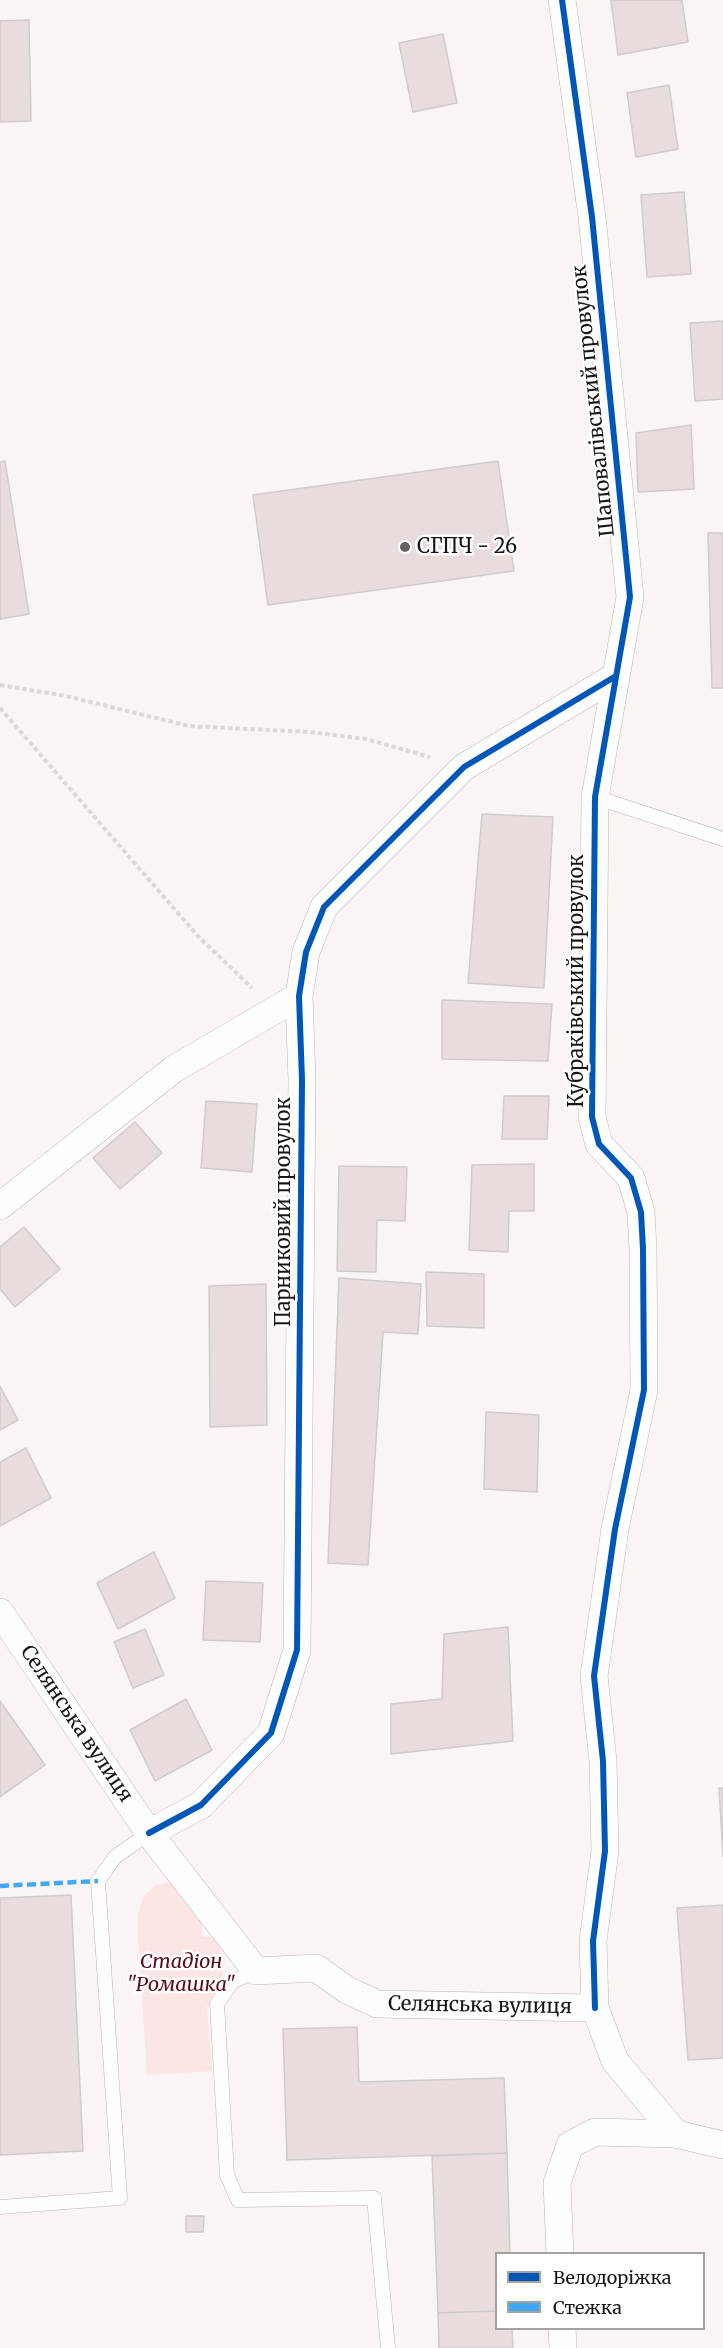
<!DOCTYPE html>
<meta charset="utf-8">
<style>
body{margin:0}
#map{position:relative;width:723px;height:2348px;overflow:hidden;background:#faf4f4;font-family:Merriweather,serif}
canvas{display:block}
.legend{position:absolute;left:495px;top:2252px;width:210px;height:78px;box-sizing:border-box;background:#fff;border:2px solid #a3a1a1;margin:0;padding:8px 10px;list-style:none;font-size:18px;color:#1a1415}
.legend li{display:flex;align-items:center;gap:12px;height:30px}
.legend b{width:30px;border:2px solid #a3a1a1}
</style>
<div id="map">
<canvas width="723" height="2348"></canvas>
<ul class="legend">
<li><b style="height:8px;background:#0057b8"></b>Велодоріжка</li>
<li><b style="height:8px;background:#3fa9f5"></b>Стежка</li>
</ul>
</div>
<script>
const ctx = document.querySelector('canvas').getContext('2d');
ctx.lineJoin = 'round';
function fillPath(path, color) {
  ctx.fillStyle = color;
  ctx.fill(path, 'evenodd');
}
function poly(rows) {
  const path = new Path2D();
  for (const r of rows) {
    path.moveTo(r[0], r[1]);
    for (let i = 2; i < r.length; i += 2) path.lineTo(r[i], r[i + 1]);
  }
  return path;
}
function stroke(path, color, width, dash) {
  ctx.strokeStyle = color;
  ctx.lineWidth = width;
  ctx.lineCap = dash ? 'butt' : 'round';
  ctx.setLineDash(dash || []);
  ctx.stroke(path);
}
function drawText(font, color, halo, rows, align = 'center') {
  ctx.font = font + ' Merriweather,serif';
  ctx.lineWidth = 5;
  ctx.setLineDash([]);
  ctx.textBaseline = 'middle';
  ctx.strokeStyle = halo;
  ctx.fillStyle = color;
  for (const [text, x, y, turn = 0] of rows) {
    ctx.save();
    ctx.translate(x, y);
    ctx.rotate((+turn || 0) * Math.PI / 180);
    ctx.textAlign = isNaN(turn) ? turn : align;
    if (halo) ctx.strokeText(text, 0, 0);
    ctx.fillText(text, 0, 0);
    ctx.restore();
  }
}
const green = poly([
 [172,1882,201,1918,202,1937,221,1937,224,2005,207,2006,212,2071,147,2075,138,1936,138,1913,144,1896,156,1885]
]);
const building = poly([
 [611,0,682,0,688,42,618,55,611,0],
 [29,20,31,121,0,122,0,21,29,20],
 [443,34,457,103,413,112,399,43,443,34],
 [669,85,678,149,636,157,627,93,669,85],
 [684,192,691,274,647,277,641,195,684,192],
 [723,321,723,399,695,401,690,323,723,321],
 [691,425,694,489,638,492,636,433,691,425],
 [5,461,29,614,0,619,0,462,5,461],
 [498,461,514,571,268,605,253,495,498,461],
 [708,533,723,533,723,688,712,688,708,533],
 [482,814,553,817,544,988,468,983,482,814],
 [442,1000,552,1004,548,1061,442,1059,442,1000],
 [504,1096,549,1096,547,1139,502,1139,504,1096],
 [206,1101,257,1104,252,1172,201,1168,206,1101],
 [135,1122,162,1153,120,1189,93,1158,135,1122],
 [534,1164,534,1211,509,1211,508,1252,469,1250,472,1165,534,1164],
 [339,1166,407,1167,405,1221,377,1220,376,1272,337,1271,339,1166],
 [24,1227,60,1269,15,1307,0,1289,0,1247,24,1227],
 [426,1272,484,1274,484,1328,427,1326,426,1272],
 [339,1278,421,1284,418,1334,383,1332,368,1565,328,1563,339,1278],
 [266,1284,267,1425,210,1427,209,1286,266,1284],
 [0,1386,18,1420,0,1430,0,1386],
 [486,1412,539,1415,537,1492,484,1489,486,1412],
 [26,1448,51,1498,0,1526,0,1462,26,1448],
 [154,1552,175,1598,118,1629,97,1583,154,1552],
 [206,1581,263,1583,260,1642,203,1640,206,1581],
 [508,1627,513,1741,391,1754,391,1704,442,1699,444,1634,508,1627],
 [145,1629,164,1675,133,1688,114,1642,145,1629],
 [186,1699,212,1750,155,1781,130,1730,186,1699],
 [0,1701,45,1765,0,1797,0,1701],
 [719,1788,723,1788,723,1857,719,1788],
 [71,1895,83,2151,0,2155,0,1898,71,1895],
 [723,1905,723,2058,688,2060,677,1908,723,1905],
 [357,2027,359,2082,504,2078,507,2153,287,2160,283,2029,357,2027],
 [507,2153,510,2254,496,2254,496,2311,438,2313,432,2156,507,2153],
 [186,2216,204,2216,203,2232,186,2232,186,2216],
 [496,2311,496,2328,512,2328,513,2348,439,2348,438,2313,496,2311]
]);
const path = poly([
 [0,685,66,696,189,726,309,732,366,739,430,757],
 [0,708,197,935,252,988]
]);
const lane = poly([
 [595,797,723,839],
 [256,1971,232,1982,217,2004,227,2175,238,2200,374,2198,388,2348],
 [0,2207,120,2198,98,1881,115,1857,149,1833]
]);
const street = poly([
 [562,0,592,217,630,597,595,797,592,1117,599,1144,631,1178,641,1212,643,1249,644,1390,615,1529,594,1676,603,1761,605,1851,593,1941,595,2008],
 [0,1206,174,1069,299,996],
 [0,1612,149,1833,256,1971,316,1968,347,1990,377,2004,595,2008,615,2061,676,2134,723,2145],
 [149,1833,201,1805,271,1733,297,1650,302,1080,299,996,306,952,324,907,464,767,616,676],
 [560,2254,557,2183,570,2145,595,2132,676,2134],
 [562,2328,563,2348]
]);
const quiet = poly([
 [0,1886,98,1881]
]);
const cycleway = poly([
 [562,0,592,217,630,597,595,797,592,1117,599,1144,631,1178,641,1212,643,1249,644,1390,615,1529,594,1676,603,1761,605,1851,593,1941,595,2008],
 [149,1833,201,1805,271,1733,297,1650,302,1080,299,996,306,952,324,907,464,767,616,676]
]);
const markers = [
 [405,547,6,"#686263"]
];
const streetNames = [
 ["Шаповалівський провулок",594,401,-96],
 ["Кубраківський провулок",577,981,-90],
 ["Парниковий провулок",284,1212,-90],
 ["Селянська вулиця",76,1724,56],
 ["Селянська вулиця",480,2006,1]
];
const poiNames = [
 ["СГПЧ - 26",417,547]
];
const parkNames = [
 ["Стадіон",181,1962],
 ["\"Ромашка\"",181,1985]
];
fillPath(green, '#fbe5e5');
fillPath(building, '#e8dcdc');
stroke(building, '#d1cccc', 1.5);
stroke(lane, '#bcb6b6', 15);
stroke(street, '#bcb6b6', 28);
stroke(path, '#dbd8d9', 4, [4.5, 3]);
stroke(lane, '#fefdfd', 14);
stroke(street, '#fefdfd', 27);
stroke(quiet, '#3fa9f5', 4.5, [9, 4.5]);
stroke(cycleway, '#0057b8', 6);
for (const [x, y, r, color] of markers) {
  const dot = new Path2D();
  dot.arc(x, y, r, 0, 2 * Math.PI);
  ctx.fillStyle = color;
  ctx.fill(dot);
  stroke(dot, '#fff', 2);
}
drawText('20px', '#1a1415', '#fff', streetNames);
drawText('20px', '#1a1415', '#fff', poiNames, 'left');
drawText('italic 20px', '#590c1a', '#fff', parkNames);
</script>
